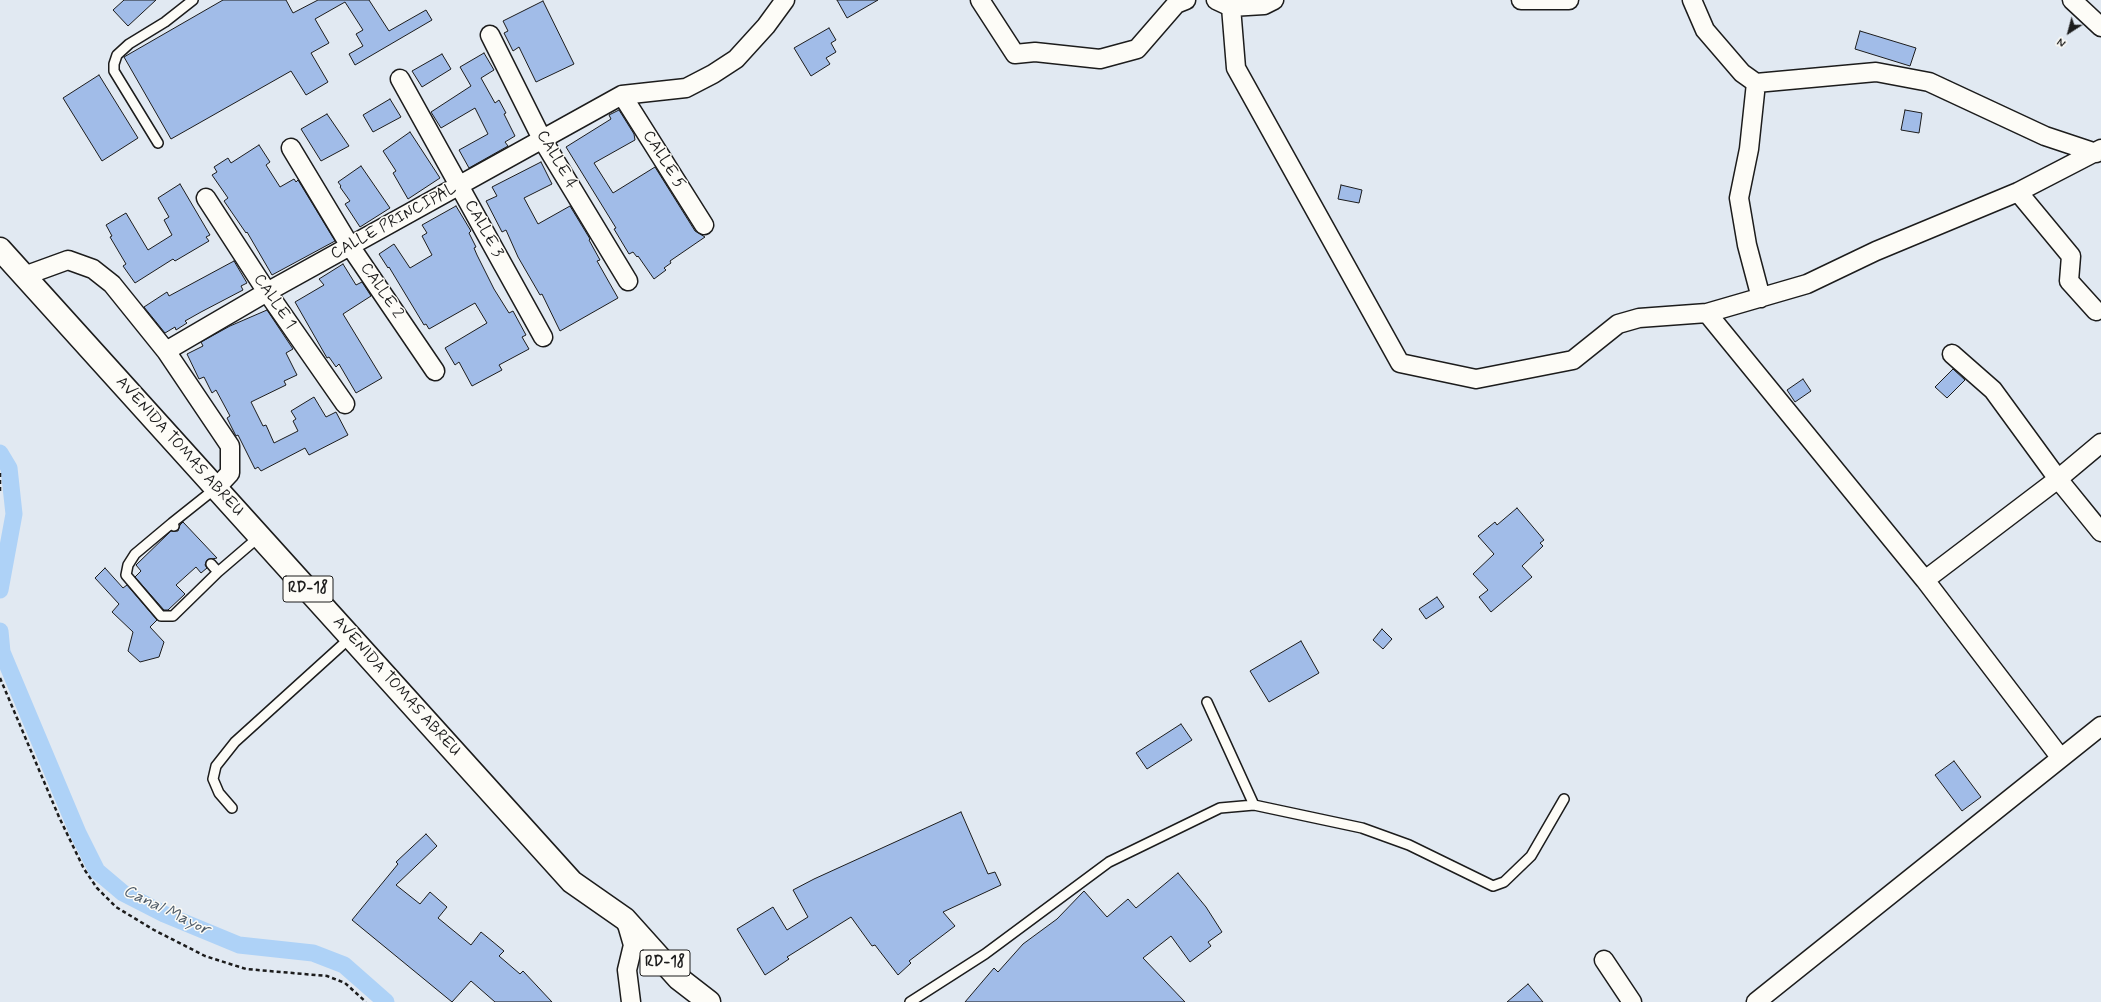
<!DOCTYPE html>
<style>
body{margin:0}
#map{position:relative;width:2101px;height:1002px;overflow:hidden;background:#e1e9f2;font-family:Mynerve,sans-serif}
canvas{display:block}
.north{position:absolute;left:2049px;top:12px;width:40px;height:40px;-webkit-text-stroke:3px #fdfcf7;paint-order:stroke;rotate:216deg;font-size:11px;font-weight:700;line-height:16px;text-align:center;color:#1c1c1c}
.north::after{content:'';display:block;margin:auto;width:14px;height:18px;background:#1c1c1c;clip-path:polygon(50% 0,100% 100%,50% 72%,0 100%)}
</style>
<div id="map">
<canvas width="2101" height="1002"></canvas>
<div class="north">N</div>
</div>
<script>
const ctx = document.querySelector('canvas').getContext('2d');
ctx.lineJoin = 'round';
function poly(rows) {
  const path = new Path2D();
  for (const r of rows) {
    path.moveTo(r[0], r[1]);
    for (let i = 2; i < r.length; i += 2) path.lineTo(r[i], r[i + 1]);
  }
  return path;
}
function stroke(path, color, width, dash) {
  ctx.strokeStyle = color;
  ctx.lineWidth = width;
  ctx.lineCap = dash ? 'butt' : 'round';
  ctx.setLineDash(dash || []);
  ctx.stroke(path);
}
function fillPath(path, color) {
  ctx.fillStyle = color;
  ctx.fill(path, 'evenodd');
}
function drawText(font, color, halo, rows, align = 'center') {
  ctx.font = font + ' Mynerve,sans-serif';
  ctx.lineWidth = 3;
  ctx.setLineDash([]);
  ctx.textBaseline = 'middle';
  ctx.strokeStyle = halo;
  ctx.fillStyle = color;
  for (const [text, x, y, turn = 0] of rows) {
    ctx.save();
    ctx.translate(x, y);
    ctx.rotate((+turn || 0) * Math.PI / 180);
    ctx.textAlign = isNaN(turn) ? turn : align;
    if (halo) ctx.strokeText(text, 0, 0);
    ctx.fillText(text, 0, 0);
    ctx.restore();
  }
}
const canal = poly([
 [0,453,9,468,14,514,0,590],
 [0,631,2,652,78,833,97,871,123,893,164,914,239,945,313,953,344,965,386,1002]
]);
const building = poly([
 [124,0,156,0,128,26,113,10,124,0],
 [223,0,286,0,293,13,318,0,369,0,389,31,426,10,432,20,355,65,349,54,363,46,356,34,363,30,345,2,315,19,329,43,311,53,328,82,306,95,291,71,171,139,124,57,223,0],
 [837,0,878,0,847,18,837,0],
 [543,1,574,64,536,82,519,47,513,51,504,33,508,31,503,21,543,1],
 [829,28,836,40,831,43,836,52,826,58,830,64,811,76,794,48,829,28],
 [1860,31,1916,48,1910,66,1855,49,1860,31],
 [484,53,494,70,481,78,495,103,499,100,506,113,504,114,515,136,505,142,508,146,469,168,459,150,488,134,475,108,441,128,431,112,471,86,460,67,484,53],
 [442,54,451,69,422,87,412,71,442,54],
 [99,75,138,138,102,161,63,98,99,75],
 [390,99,401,117,373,132,363,115,390,99],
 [619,110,634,134,635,140,594,163,613,193,655,167,695,231,705,237,670,261,671,263,664,268,666,270,654,279,638,256,637,257,633,252,629,254,614,229,616,228,566,147,611,119,609,115,619,110],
 [1905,110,1922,113,1919,133,1901,130,1905,110],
 [327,114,349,146,321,161,301,129,327,114],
 [410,132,440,178,408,199,393,173,396,171,383,151,410,132],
 [259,145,270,162,266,165,280,187,294,179,296,182,298,180,335,241,272,275,247,232,246,233,224,201,228,198,212,175,217,172,214,167,228,158,231,163,259,145],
 [541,162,552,184,524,198,538,224,570,206,590,239,589,240,600,260,597,261,618,298,560,331,542,294,540,295,518,257,506,230,502,232,486,201,497,196,492,187,541,162],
 [361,166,390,208,360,227,345,204,350,201,340,187,341,186,338,182,361,166],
 [180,184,210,235,206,237,209,241,175,261,173,259,135,283,123,266,126,264,110,237,112,236,106,225,126,213,148,250,172,235,164,220,169,217,158,198,180,184],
 [1341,185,1362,190,1359,203,1338,199,1341,185],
 [456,206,471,231,469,233,476,247,474,248,477,255,494,289,509,313,513,311,526,335,522,337,529,349,499,365,502,370,472,386,459,362,455,365,445,348,487,323,475,303,429,329,426,324,424,325,389,267,388,268,379,254,394,244,410,268,432,255,422,236,427,233,422,225,456,206],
 [234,261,247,283,241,286,243,290,201,312,185,321,187,323,176,330,175,327,165,333,144,307,167,292,169,296,234,261],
 [343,264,356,285,362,282,371,296,343,314,382,378,356,393,339,364,336,367,329,357,327,358,295,302,324,285,319,279,343,264],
 [267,310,293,349,286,353,297,375,284,381,286,385,251,402,263,426,266,425,274,443,298,431,293,421,296,419,291,411,314,397,326,417,336,412,348,435,309,455,305,448,261,471,258,467,255,469,238,435,236,436,227,418,230,416,216,390,212,393,204,377,199,379,187,354,203,346,201,342,230,326,267,310],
 [1953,369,1965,380,1947,398,1935,387,1953,369],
 [1803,379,1811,391,1795,402,1787,390,1803,379],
 [1517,508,1544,540,1540,543,1543,546,1522,566,1532,577,1491,612,1479,597,1488,590,1473,574,1494,554,1478,536,1495,522,1497,525,1517,508],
 [183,522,217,558,207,560,205,565,207,568,201,573,196,567,176,585,185,594,168,610,164,610,135,577,141,571,136,565,171,531,178,531,180,525,183,522],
 [105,568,123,588,127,585,157,620,150,627,164,642,159,657,140,662,128,651,133,632,112,612,119,604,95,578,105,568],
 [1437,597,1444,607,1426,619,1419,609,1437,597],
 [1382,629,1392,639,1383,649,1373,640,1382,629],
 [1301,641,1319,673,1269,702,1250,671,1301,641],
 [1181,724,1192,740,1147,769,1136,753,1181,724],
 [1954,761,1981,797,1962,811,1935,775,1954,761],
 [961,812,988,874,995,872,1001,885,943,912,955,926,909,961,911,963,898,975,875,945,872,946,851,917,787,957,789,959,765,975,737,929,773,907,787,930,808,917,793,890,814,879,961,812],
 [426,834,437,846,396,885,420,904,430,892,447,907,438,918,471,945,481,932,504,951,499,956,520,974,523,971,552,1002,495,1002,471,981,452,1002,352,920,398,864,396,862,426,834],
 [1178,873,1206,907,1222,932,1208,942,1211,946,1190,962,1171,936,1143,958,1185,1002,965,1002,994,968,998,972,1023,944,1057,919,1084,891,1107,917,1128,899,1136,908,1178,873],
 [1528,984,1543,1002,1507,1002,1528,984]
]);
const path = poly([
 [0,473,0,491],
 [0,678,59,817,84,869,97,888,116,907,154,930,205,956,246,969,327,976,345,983,366,1002]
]);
const service = poly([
 [158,143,114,71,114,64,117,55,129,44,165,22,193,0],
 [172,523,135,554,128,565,126,575,161,616,173,616,218,572],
 [174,526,172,523,216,488],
 [211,564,218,572,260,536],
 [1207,702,1254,805],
 [232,808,219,793,213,779,216,766,235,742,351,637],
 [910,1002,985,954,1109,862,1220,808,1254,805,1362,828,1409,845,1493,886,1504,882,1531,856,1564,799]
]);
const minor = poly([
 [980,0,1015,54,1035,52,1100,59,1137,49,1176,4,1186,0],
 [1216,0,1231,7,1236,68,1400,363,1476,379,1573,360,1618,324,1639,318,1707,313,1807,284,1876,251,2018,192,2101,149],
 [1521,0,1569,0],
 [1692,0,1705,30,1742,73,1756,83,1876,72,1929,82,2045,136,2096,153],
 [2072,0,2101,27],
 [1231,7,1264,5,1274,0],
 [490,35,542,139,628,281],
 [400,79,543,337],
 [1756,83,1749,149,1739,198,1747,245,1761,298],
 [622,95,704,225],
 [291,148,350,246,435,371],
 [2018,192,2071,256,2069,281,2096,311],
 [206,198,267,292,345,404],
 [24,276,68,260,93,269,112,284,166,351,230,446,230,473,216,488],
 [1707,313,1925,580,2060,757],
 [166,351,267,292,622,95,686,88,713,74,736,59,766,26,785,0],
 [1952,354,1993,390,2058,479,2101,532],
 [1925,580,2058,479,2101,443],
 [626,921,633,945,627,970,631,1002],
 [1604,960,1632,1002],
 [1756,1002,2101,726]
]);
const primary = poly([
 [0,249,572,882,625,919,678,978,709,1002]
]);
const shields = [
 [308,589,50],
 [665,963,50]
];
const shieldNames = [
 ["RD-18",308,589],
 ["RD-18",665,963]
];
const streetNames = [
 ["CALLE 4",556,160,60],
 ["CALLE 5",663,160,58],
 ["CALLE PRINCIPAL",394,222,-29],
 ["CALLE 3",483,229,61],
 ["CALLE 2",381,291,56],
 ["CALLE 1",274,302,56],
 ["AVENIDA TOMAS ABREU",179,447,48],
 ["AVENIDA TOMAS ABREU",396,687,48]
];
const waterNames = [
 ["Canal Mayor",166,911,26]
];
stroke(canal, '#aed2f7', 17);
fillPath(building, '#a1bce8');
stroke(building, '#1c1c1c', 1);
stroke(service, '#1c1c1c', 12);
stroke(minor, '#1c1c1c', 21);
stroke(primary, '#1c1c1c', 25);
stroke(path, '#1c1c1c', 2.5, [4, 3]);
stroke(service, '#fdfcf7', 9);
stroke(minor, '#fdfcf7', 18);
stroke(primary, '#fdfcf7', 22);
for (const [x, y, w] of shields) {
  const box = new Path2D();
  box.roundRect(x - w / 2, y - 13, w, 26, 3);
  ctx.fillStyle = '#fdfcf7';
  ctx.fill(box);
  stroke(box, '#1c1c1c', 1);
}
drawText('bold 15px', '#1c1c1c', null, shieldNames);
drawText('16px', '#1c1c1c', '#fdfcf7', streetNames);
drawText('italic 17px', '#4f5c69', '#fdfcf7', waterNames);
</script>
